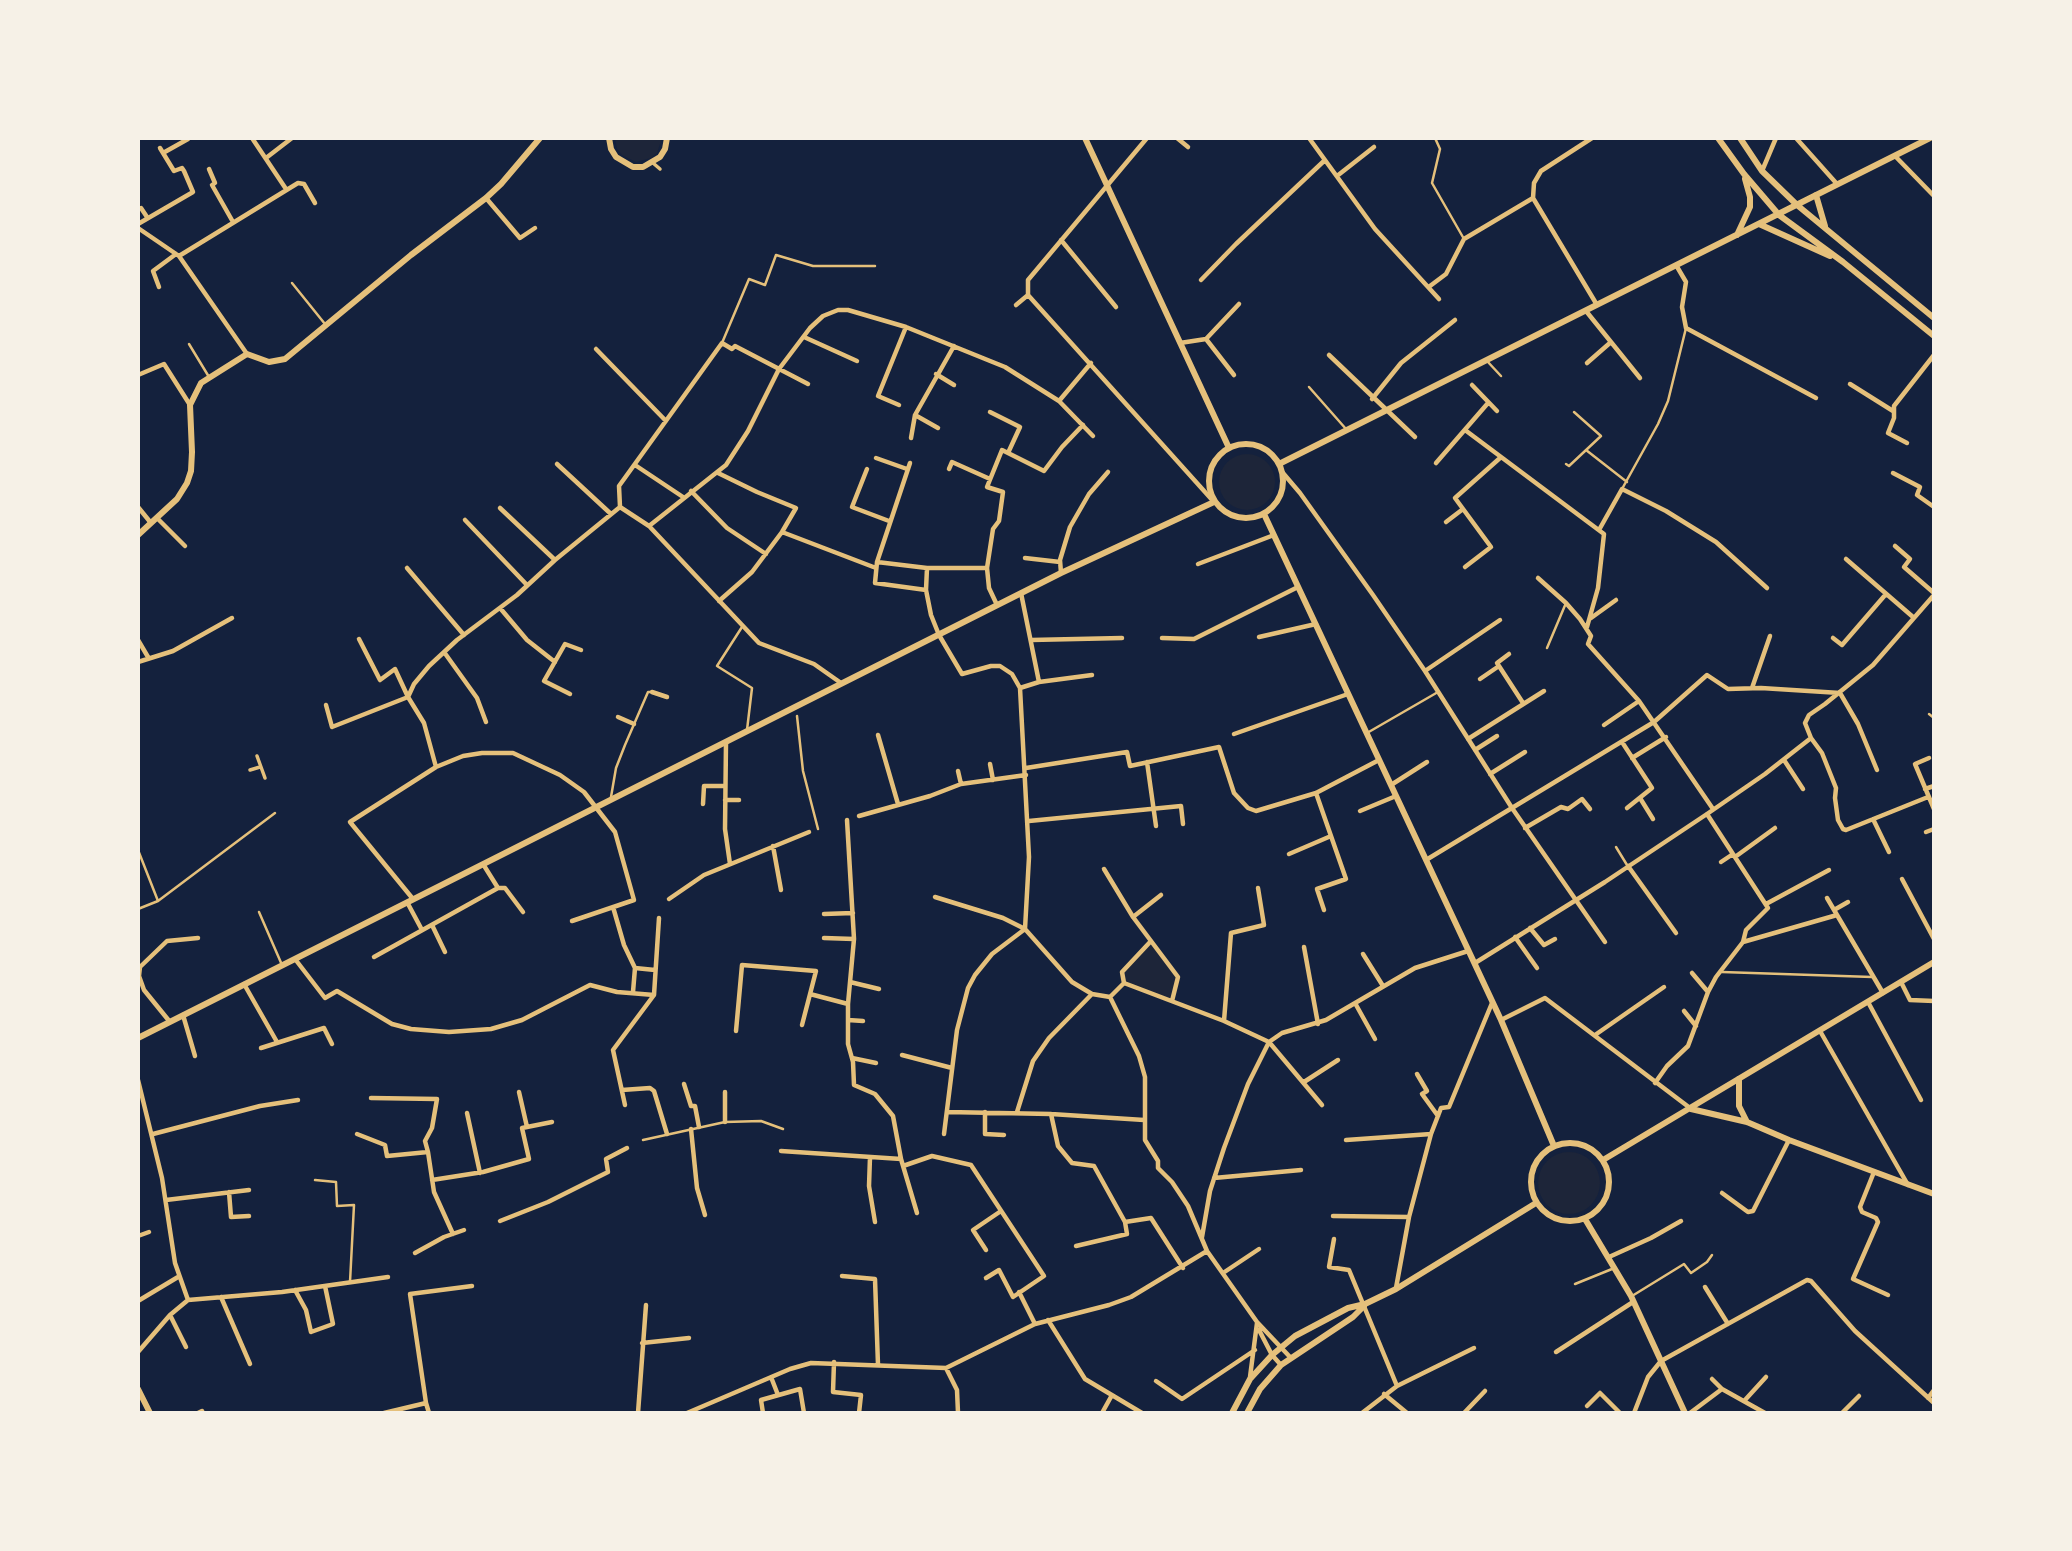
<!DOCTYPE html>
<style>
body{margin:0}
#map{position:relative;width:2072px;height:1551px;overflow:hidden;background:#14213d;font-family:Helvetica,sans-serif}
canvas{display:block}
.frame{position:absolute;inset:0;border:140px solid #f6f1e7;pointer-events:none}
</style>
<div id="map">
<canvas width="2072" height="1551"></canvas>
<div class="frame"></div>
</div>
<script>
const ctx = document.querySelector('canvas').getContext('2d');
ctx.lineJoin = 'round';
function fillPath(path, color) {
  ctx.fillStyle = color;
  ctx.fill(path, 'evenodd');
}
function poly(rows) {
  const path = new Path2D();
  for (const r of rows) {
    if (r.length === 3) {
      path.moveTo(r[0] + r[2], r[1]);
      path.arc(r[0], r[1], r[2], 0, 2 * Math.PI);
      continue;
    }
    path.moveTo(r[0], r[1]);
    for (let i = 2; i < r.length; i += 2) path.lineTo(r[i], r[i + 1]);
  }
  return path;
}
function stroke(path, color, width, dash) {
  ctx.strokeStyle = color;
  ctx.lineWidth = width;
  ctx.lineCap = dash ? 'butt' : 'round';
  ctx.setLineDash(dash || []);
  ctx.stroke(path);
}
const green = poly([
 [615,138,662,138,657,153,651,158,636,162,622,155,617,149],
 [1247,482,28],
 [1151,941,1178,977,1172,1001,1124,983,1122,972],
 [1569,1183,31]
]);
const service = poly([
 [1435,138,1440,149,1432,183,1464,239],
 [292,283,325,324],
 [722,343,749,279,765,285,776,255,813,266,875,266],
 [189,344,209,377],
 [1487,361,1501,376],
 [1309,387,1346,429],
 [1586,450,1627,482],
 [1566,464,1569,466,1601,436,1574,412],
 [1622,489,1658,424,1668,401,1686,328],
 [742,627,717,666,752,688,747,730],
 [1547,648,1566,603],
 [1929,714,1934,718],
 [797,716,803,771,818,829],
 [1367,733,1438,692],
 [611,797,616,768,625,745,648,692,652,692],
 [1616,847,1627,865],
 [138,850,158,901],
 [138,909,158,901,275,813],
 [259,912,282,965],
 [1722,972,1872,977],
 [643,1140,725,1122,761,1121,783,1129],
 [315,1180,336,1182,337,1206,354,1205,350,1282],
 [1575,1284,1612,1269],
 [1632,1296,1684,1264,1691,1273,1707,1262,1712,1255]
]);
const pedestrian = poly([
 [653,163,660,169],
 [257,756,265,778],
 [250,770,260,767]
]);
const minor = poly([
 [252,138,286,189],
 [1177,138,1188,147],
 [1309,138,1375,229,1439,299],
 [1796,138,1837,184],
 [163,153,188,139],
 [1895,156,1934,196],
 [266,158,292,138],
 [209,169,215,183,212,185,233,222],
 [1762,171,1776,138],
 [1337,176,1374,147],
 [486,198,520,238,535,228],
 [1533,198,1534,183,1541,171,1592,138],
 [141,208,147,217],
 [138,224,193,192,184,171,182,168,174,171,160,148],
 [138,228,179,256,247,354],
 [1061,240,1116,307],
 [179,256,298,183,304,184,315,203],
 [1676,265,1686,282,1682,307,1686,328,1816,398],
 [1201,280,1236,244,1325,160],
 [1430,286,1446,274,1464,239,1533,198,1597,305],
 [159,287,153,271,176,254],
 [1028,295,1214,502],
 [1028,295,1028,280,1147,138],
 [1016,305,1028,295],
 [1586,311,1640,378],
 [804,337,857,361],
 [1206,339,1234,375],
 [1180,343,1206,339,1239,304],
 [596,349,666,421],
 [1329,355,1415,437],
 [1587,363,1611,342],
 [936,374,954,385],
 [138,375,164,364,190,405],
 [1850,384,1893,411],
 [1472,385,1497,411],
 [1372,399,1401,363,1455,320],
 [1059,401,1091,363],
 [899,405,878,396,906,327],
 [990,412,1020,427,1008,453],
 [915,415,938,428],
 [1465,430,1604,534,1598,588,1587,627],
 [911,438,915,415,954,346],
 [1907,443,1888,433,1894,418,1894,406,1934,355],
 [876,458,907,469],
 [910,463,877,562,875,583,926,590],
 [1436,463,1488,403],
 [557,464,611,514],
 [635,465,683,497],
 [867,469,852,507,889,521],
 [949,469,952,462,990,479],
 [718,473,757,492,796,508,782,532,752,572,719,601],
 [1283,473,1300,493,1373,595,1425,671,1512,808,1605,942],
 [1893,473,1920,487,1917,495,1934,507],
 [691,491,727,528,766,554],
 [138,507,151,523],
 [620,507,619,486,722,343,732,349,735,346,808,384],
 [500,508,555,560],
 [157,518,185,546],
 [465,520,527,585],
 [1446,522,1463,509],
 [649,526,726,465,748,431,779,369,810,328,823,316,838,310,848,310,906,327,1005,367,1059,401,1093,436],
 [1599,530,1622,489,1666,511,1716,542,1767,588],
 [782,532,876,568],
 [1895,546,1910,559,1904,567,1934,593],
 [1025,558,1060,562],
 [1846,559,1913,617],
 [877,562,927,568,987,568],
 [1198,564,1274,535],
 [1465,567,1491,547,1455,498,1500,458],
 [407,568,464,635],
 [927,568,926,590,931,615,939,635,962,674,991,666,1000,666,1012,674,1020,688,1029,857,1025,929],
 [1061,573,1060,560,1070,527,1089,494,1108,472],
 [1538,578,1566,603,1580,619,1591,636,1588,644,1639,701,1713,809],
 [997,605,989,588,987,568,993,529,999,521,1003,492,987,487,1002,450,1044,471,1062,447,1083,425],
 [500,608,527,640,555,662],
 [1591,618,1616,600],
 [1259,637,1316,624],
 [1162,638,1194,639,1298,587],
 [1833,638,1842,645,1886,594],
 [138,640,148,657],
 [1031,640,1122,638],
 [444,652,477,698,486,722],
 [138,662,173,651,232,618],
 [1499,666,1497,663,1509,654],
 [1425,671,1500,620],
 [1480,679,1499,666,1523,703],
 [1039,682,1092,675],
 [1020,688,1039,682,1021,593],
 [1752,688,1770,636],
 [652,692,667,697],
 [570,694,544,681,565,644,581,650],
 [326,705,332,727,408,697,395,669,380,680,359,639],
 [618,717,634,724],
 [1604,725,1639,701],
 [1234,734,1348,694],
 [878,735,898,804],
 [1468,739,1544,691],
 [726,742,725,829,730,864],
 [1622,742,1652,788,1627,808],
 [1475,750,1497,736],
 [1632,758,1666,737],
 [1929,758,1915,764,1934,809],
 [1784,760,1803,789],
 [1147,762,1156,826],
 [990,764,993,780],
 [436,767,424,723,408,697,414,684,429,666,457,640,517,595,555,560,620,507,649,526,759,643,814,664,841,683],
 [1026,768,1127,752,1130,766,1219,747,1234,793,1248,808,1256,811,1316,793,1379,760],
 [958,771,961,784],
 [1490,774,1525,752],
 [1391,785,1427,762],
 [1925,789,1934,786],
 [1316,793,1346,879,1317,889,1324,910],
 [1928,797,1846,830,1843,829,1838,820,1835,798,1836,788,1822,753,1811,738,1805,723,1809,715,1825,704,1873,665,1934,595],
 [1640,798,1653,819],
 [725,800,739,800],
 [703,804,704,786,725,786],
 [1360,811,1396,796],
 [1707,814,1768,908,1746,930,1743,942],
 [859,816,930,796,961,784,1026,775],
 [1873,819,1889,852],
 [847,820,854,939,848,1004,848,1044,853,1062,854,1085,875,1094,893,1116,901,1159,917,1213],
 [1029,821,1181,806,1183,824],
 [1525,828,1561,807,1568,809,1582,799,1590,809],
 [1926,832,1934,829],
 [773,846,781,890],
 [1289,854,1331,836],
 [1735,857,1775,828],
 [1426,860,1654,722,1707,675,1728,689,1761,688,1840,693,1858,724,1877,770],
 [1721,862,1733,854],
 [483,864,498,888,505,888,523,912],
 [1628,866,1676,933],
 [1104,869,1133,917,1178,977,1172,1001],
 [1902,879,1934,939],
 [935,897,1003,918,1025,929,1072,982,1092,994,1110,997],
 [1827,898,1883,993],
 [413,899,350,822,436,767,463,756,482,753,513,753,560,775,584,792,615,832,634,900,572,921],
 [669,899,704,875,809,832],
 [407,902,422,930],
 [1766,904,1829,870],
 [613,907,624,945,635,968,633,992],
 [1834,910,1848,902],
 [824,914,853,913],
 [1133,917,1161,895],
 [432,925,445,952],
 [1530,928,1544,945,1555,939],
 [1515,937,1537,968],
 [824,938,854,939],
 [1304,947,1318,1024],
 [1363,954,1383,986],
 [374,957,498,888],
 [295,959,325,998,337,991,392,1024,411,1029,449,1032,491,1029,522,1020,590,985,617,992,654,995,659,918],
 [1475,963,1605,882,1707,814,1765,774,1811,738],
 [635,968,655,970],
 [1692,973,1708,992],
 [850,982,879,989],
 [1901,982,1910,1000,1934,1001],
 [1124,983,1122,972,1151,941],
 [244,984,277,1042],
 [810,994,848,1004],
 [1110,997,1139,1056,1145,1077,1145,1140,1158,1161,1158,1168,1172,1182,1188,1206,1207,1251,1257,1322,1290,1357],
 [1110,997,1124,983,1224,1021,1269,1042,1322,1105],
 [1868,1002,1921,1100],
 [1355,1003,1375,1039],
 [1684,1011,1696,1026],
 [183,1015,195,1056],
 [848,1020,863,1021],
 [1501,1020,1545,998,1690,1108],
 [1224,1021,1231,933,1264,925,1258,888],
 [170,1022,144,990,139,976,140,967,167,941,198,938],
 [736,1031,742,965,816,971,802,1025],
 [1820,1031,1908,1185],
 [1595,1035,1664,987],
 [261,1048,324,1028,332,1044],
 [902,1055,952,1068],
 [852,1058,876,1063],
 [1417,1074,1427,1091,1422,1094,1438,1116],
 [138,1080,162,1178,175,1263,188,1300],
 [1304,1082,1338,1060],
 [1655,1083,1667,1066,1688,1046,1708,992,1716,977,1743,942,1837,915],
 [684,1084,691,1106,695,1106,699,1127],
 [622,1090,650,1088,654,1091,667,1134],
 [519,1092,527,1127],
 [725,1092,725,1122],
 [371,1098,437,1099,432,1128,425,1141,428,1152],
 [625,1105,613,1050,654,995],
 [947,1112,1051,1114,1144,1120],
 [985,1112,985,1134,1004,1135],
 [1017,1112,1033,1061,1049,1038,1092,994],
 [467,1113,480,1173],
 [1051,1114,1058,1146,1072,1163,1094,1166,1125,1222,1151,1218,1183,1268],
 [691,1129,697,1188,705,1215],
 [153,1134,260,1106,298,1100],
 [357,1134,385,1145,387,1156,428,1152,434,1192,453,1234],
 [944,1134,957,1030,968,988,975,975,992,954,1025,929],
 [1346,1140,1431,1134],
 [781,1151,901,1159],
 [870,1157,869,1186,875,1222],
 [903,1166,932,1156,971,1165,1044,1276,1013,1297,999,1270,986,1278],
 [1874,1172,1860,1207,1862,1212,1876,1218,1878,1222,1853,1279,1888,1295],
 [1214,1178,1301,1170],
 [432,1180,483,1172,529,1159,522,1128,552,1122],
 [229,1192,231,1217,249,1216],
 [1722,1193,1748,1212,1753,1211,1789,1140],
 [166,1200,249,1190],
 [1333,1216,1409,1217],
 [500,1221,548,1202,608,1172,606,1159,627,1148],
 [138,1236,149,1232],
 [1202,1237,1210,1191,1224,1148,1248,1084,1269,1042,1282,1033,1326,1020,1415,968,1468,951],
 [1334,1239,1329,1267,1349,1270,1397,1386,1362,1413],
 [1076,1246,1127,1234,1125,1222],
 [986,1250,973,1230,1001,1211],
 [415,1253,444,1237,464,1230],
 [1609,1257,1651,1238,1681,1221],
 [1223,1273,1259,1249],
 [842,1276,875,1279,878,1365],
 [1705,1287,1728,1324],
 [1396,1288,1409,1217,1431,1134,1441,1108,1449,1107,1492,1003],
 [295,1290,306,1310,311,1332,333,1324,325,1286],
 [1019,1292,1035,1324],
 [221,1297,250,1364],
 [188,1300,282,1292,388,1277],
 [138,1301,178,1277],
 [170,1315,186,1347],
 [1048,1320,1085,1379,1142,1413],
 [1259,1330,1272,1355,1281,1365],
 [642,1343,689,1338],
 [138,1352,170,1315,188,1300],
 [1556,1352,1633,1302],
 [834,1362,833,1392,861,1395,859,1413],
 [946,1368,957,1390,958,1413],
 [771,1377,778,1395],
 [1250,1377,1257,1323],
 [1712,1379,1722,1389,1765,1413],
 [1156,1381,1182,1399,1255,1350],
 [1397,1386,1474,1348],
 [1384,1394,1407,1413],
 [1928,1398,1934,1390],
 [1745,1400,1766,1377],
 [426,1403,410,1294,472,1286],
 [1587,1406,1600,1393,1620,1413],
 [198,1413,202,1411,203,1413],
 [384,1413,426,1403,429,1413],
 [638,1413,646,1305],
 [687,1413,790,1369,811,1363,946,1368,1035,1324,1109,1305,1131,1297,1207,1251],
 [763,1413,761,1400,800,1389,804,1413],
 [1102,1413,1112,1395],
 [1464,1413,1485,1391],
 [1634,1413,1648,1377,1661,1361,1807,1280,1811,1281,1855,1331,1934,1403],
 [1690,1413,1722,1389],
 [1842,1413,1859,1396]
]);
const tertiary = poly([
 [609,138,611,149,616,157,633,167,643,167,660,157,665,149,667,138],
 [138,535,177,499,187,483,191,471,192,452,190,405,201,383,247,354,269,362,285,359,411,255,486,198,501,184,540,138],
 [1739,1079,1739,1106,1747,1122],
 [1691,1109,1747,1122,1789,1140,1934,1194]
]);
const secondary = poly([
 [1085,138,1229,448],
 [1718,138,1744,174,1779,215,1843,262,1934,336],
 [1740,138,1762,171,1797,205,1934,318],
 [1816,195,1825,226],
 [1759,224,1830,256],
 [1737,235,1750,207,1750,197,1745,179],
 [1246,481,37],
 [1279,464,1930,138],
 [1264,514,1501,1020,1554,1146],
 [138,1038,1061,573,1214,502],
 [1570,1182,39],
 [1603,1160,1934,962],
 [1585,1219,1631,1296,1685,1413],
 [138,1389,150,1413],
 [1232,1413,1250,1379,1272,1355,1295,1336,1348,1308,1365,1304,1396,1289,1536,1203],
 [1247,1413,1260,1389,1281,1365,1353,1317,1364,1306]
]);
fillPath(green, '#1d2539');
stroke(service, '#e5c07b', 2.5);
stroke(pedestrian, '#e5c07b', 3.5);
stroke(minor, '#e5c07b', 4.5);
stroke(tertiary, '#e5c07b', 6);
stroke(secondary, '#e5c07b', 6);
</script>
